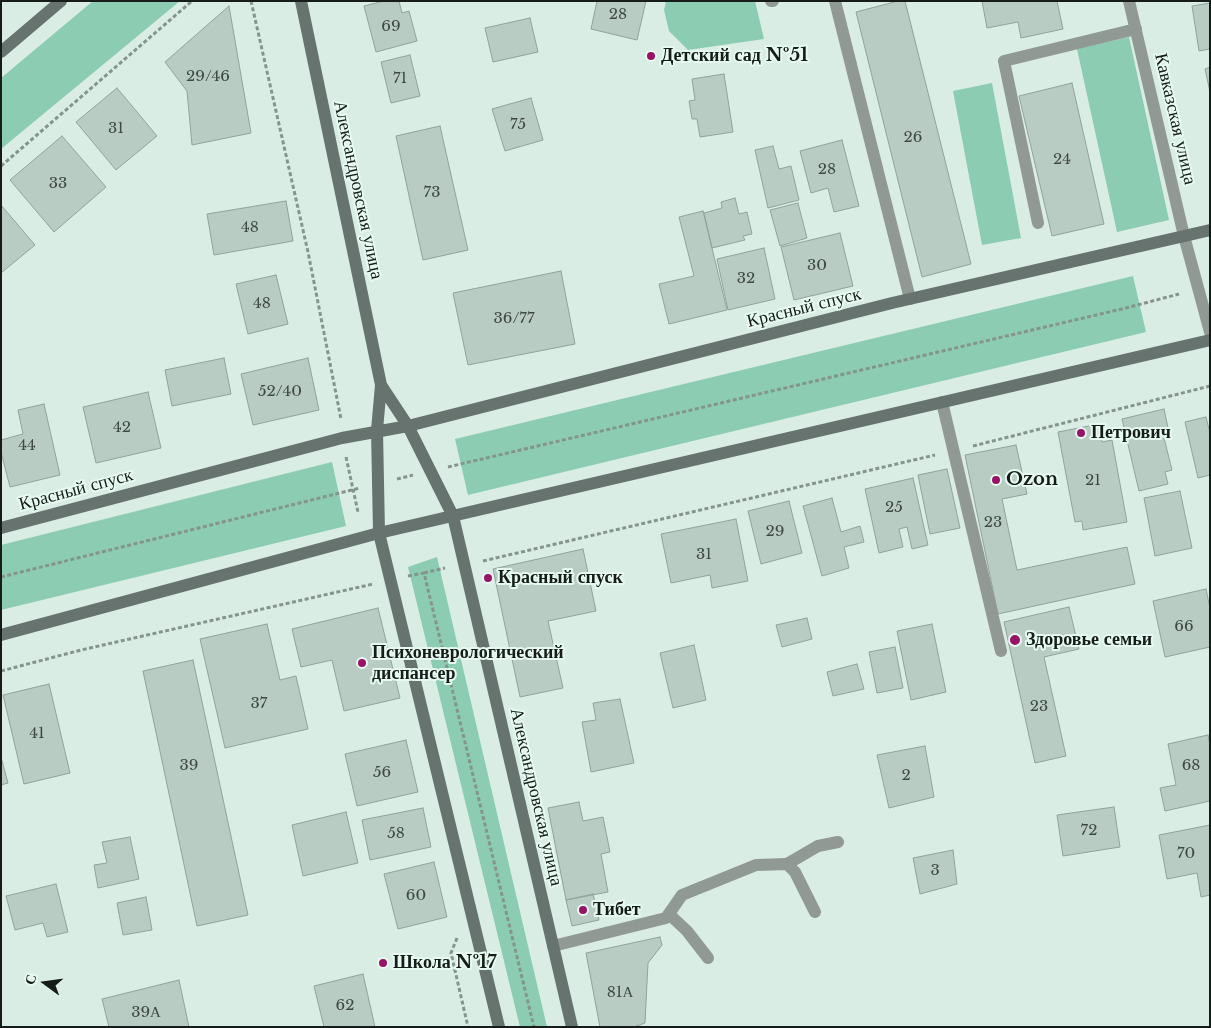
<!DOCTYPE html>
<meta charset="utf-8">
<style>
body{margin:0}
#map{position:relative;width:1211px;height:1028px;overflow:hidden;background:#daede5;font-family:"Libre Baskerville",serif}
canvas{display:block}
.frame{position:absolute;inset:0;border:2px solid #151c19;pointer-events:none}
.north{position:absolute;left:20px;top:958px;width:50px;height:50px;-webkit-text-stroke:4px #e7faf2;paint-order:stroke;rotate:284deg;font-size:14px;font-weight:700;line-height:20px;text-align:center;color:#151c19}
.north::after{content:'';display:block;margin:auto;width:18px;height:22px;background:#151c19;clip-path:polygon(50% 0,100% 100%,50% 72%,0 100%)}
</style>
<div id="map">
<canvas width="1211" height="1028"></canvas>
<div class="frame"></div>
<div class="north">С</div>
</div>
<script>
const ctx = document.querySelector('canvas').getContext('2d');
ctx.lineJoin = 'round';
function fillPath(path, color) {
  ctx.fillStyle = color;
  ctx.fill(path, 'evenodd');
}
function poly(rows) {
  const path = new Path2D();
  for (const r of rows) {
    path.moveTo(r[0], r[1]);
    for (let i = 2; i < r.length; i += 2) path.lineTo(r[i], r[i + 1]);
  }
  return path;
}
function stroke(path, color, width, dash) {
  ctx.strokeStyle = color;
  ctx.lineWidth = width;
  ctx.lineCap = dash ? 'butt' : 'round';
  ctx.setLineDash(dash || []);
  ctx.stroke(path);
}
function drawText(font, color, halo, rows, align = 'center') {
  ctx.font = font + ' "Libre Baskerville",serif';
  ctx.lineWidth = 4;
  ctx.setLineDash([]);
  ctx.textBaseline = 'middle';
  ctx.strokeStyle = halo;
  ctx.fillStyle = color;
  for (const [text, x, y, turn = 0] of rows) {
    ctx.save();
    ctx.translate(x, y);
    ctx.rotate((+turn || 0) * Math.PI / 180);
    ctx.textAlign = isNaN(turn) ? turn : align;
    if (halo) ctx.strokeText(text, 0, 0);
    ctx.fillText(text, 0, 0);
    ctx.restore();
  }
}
const green = poly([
 [93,1,180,1,1,149,1,78],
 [666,1,755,1,764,39,688,50,669,31,664,10],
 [1129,37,1169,220,1117,232,1077,49],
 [992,83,1021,238,982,245,953,91],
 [1133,276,1146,332,468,495,455,439],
 [332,462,346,526,1,610,1,545],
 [437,557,547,1027,520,1027,408,567]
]);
const building = poly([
 [384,1,399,1,402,13,409,11,417,41,376,52,364,6,384,1],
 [597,1,646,1,637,40,591,29,597,1],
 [898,1,905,1,971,264,922,277,856,12,898,1],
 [982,1,1057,1,1063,29,1021,38,1018,22,987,28,982,1],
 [1210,3,1210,49,1199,51,1192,6,1210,3],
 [229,6,251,133,192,145,187,91,165,62,229,6],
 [530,18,538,52,493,62,485,28,530,18],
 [410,55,420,96,391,103,381,62,410,55],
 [1210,67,1210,92,1205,69,1210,67],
 [724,74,733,132,700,137,697,119,692,119,689,101,695,100,692,79,724,74],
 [1072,83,1104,224,1052,236,1019,96,1072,83],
 [117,88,157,136,116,170,76,122,117,88],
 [531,98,543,140,505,151,492,109,531,98],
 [440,126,468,250,423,260,396,136,440,126],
 [62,136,106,187,54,232,10,180,62,136],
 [842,140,859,206,834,212,828,188,811,193,800,151,842,140],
 [773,146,779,169,791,166,799,200,768,208,755,150,773,146],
 [735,198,739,214,747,212,752,234,743,236,745,240,712,248,704,213,722,208,721,202,735,198],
 [286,201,293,241,214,255,207,214,286,201],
 [798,203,807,238,780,246,770,210,798,203],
 [1,205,35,245,1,273,1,205],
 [703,211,727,310,669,324,659,284,694,276,679,217,703,211],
 [840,233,853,286,794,300,781,247,840,233],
 [764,248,775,299,728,310,717,259,764,248],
 [561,271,575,344,468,365,453,293,561,271],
 [276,275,288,324,248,334,236,284,276,275],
 [224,358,231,394,172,406,165,370,224,358],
 [308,358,319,410,253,425,241,374,308,358],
 [148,392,161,448,96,463,83,407,148,392],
 [44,404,60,475,10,487,1,452,1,440,23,434,18,410,44,404],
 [1164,409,1170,437,1164,438,1172,470,1165,472,1168,484,1139,491,1122,419,1164,409],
 [1206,417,1210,433,1210,475,1198,478,1185,422,1206,417],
 [1099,424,1102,442,1112,440,1127,522,1083,530,1082,521,1075,522,1058,432,1099,424],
 [1016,445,1027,494,1002,499,1017,570,1127,547,1135,584,998,614,965,455,1016,445],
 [947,469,960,528,930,534,918,475,947,469],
 [913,478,928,545,912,549,907,527,899,529,903,547,879,553,865,489,913,478],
 [1180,491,1192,548,1155,556,1144,498,1180,491],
 [832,498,841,532,860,526,864,542,844,547,849,568,822,576,803,506,832,498],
 [789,501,802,553,761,564,748,511,789,501],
 [736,519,748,581,712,588,710,575,671,583,661,534,736,519],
 [583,549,596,611,548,621,563,688,520,697,493,569,583,549],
 [1206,589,1210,608,1210,647,1165,657,1153,601,1206,589],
 [1069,607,1079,649,1044,657,1066,756,1035,763,1004,622,1069,607],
 [378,608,400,698,344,711,332,660,301,667,292,629,378,608],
 [807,618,812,639,782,647,776,625,807,618],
 [267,624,280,680,296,676,308,729,225,748,200,639,267,624],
 [932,624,946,692,911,700,897,631,932,624],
 [694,645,706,700,673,708,660,653,694,645],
 [895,647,903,688,877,693,869,652,895,647],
 [193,660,248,915,197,926,143,671,193,660],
 [857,664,864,689,833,696,827,672,857,664],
 [49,684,70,773,24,784,3,695,49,684],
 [620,699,634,763,591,772,582,722,596,720,593,703,620,699],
 [1208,735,1210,746,1210,801,1165,811,1160,788,1176,785,1168,744,1208,735],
 [406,740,418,792,357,806,345,754,406,740],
 [925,746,934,797,889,808,877,755,925,746],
 [1,757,8,783,1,785,1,757],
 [579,802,583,821,603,817,610,852,601,854,608,892,566,900,548,808,579,802],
 [1114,807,1120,847,1063,856,1057,815,1114,807],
 [423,808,431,847,370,860,362,820,423,808],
 [346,812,358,863,303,876,292,825,346,812],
 [1210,825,1210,895,1201,897,1197,873,1167,879,1159,835,1210,825],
 [130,837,139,879,98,888,94,865,107,863,102,842,130,837],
 [953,850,957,884,920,894,913,858,953,850],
 [434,862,447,917,398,929,384,874,434,862],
 [56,884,68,932,47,937,43,923,15,930,6,896,56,884],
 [593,894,599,920,572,926,566,900,593,894],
 [146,897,152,930,123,935,117,903,146,897],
 [660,937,662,945,648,963,645,1023,634,1027,600,1027,586,953,660,937],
 [363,974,375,1027,324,1027,314,986,363,974],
 [179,980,189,1027,109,1027,102,999,179,980]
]);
const path = poly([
 [251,1,308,252,341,419],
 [1,166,192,1],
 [973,446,1210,386],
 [346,457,358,512],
 [448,467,1126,308,1179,294],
 [397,479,413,475],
 [483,561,935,455],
 [424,573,445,568],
 [408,576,424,573,534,1027],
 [1,577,360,488],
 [1,671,81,650,373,584],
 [457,938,451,953,468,1027]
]);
const lane = poly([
 [771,1,773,1],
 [835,1,910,299],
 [1038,223,1004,61,1136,29],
 [942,402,1001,651],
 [787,864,818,846,838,842],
 [669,914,687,931,708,958]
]);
const street = poly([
 [1129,1,1184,236,1210,332],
 [553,946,666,918,682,895,756,865,787,864,795,872,815,912]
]);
const secondary = poly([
 [301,1,381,385,377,430,379,533,499,1027],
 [1,52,61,1],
 [381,385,408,426,453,516,572,1027],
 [1,528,342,438,408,426,892,303,1210,230],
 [1,635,379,533,1210,340]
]);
const markers = [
 [651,56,5,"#981267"],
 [1081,433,5,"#981267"],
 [996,480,5,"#981267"],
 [488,578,5,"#981267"],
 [1015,640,6,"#981267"],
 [362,663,5,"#981267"],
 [583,910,5,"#981267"],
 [383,963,5,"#981267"]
];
const numberNames = [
 ["28",618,15],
 ["69",391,27],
 ["29/46",208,77],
 ["71",400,79],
 ["75",518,125],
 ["31",116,129],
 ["26",913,138],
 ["24",1062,160],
 ["28",827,170],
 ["33",58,184],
 ["73",432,193],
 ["48",250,228],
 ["30",817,266],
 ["32",746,279],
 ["48",262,304],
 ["36/77",514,319],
 ["52/40",280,392],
 ["42",122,428],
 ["44",27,446],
 ["21",1093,481],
 ["25",894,508],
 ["23",993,523],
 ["29",775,532],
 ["31",704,555],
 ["66",1184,627],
 ["37",259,704],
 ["23",1039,707],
 ["41",37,734],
 ["39",189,766],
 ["68",1191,766],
 ["56",382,773],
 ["2",906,776],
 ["72",1089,831],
 ["58",396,834],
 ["70",1186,854],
 ["3",935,871],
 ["60",416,896],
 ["81А",620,993],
 ["62",345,1006],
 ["39А",146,1013]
];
const poiNames = [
 ["Детский сад №51",661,56],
 ["Петрович",1091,433],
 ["Ozon",1006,480],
 ["Красный спуск",498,578],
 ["Здоровье семьи",1026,640],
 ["Психоневрологический",372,653],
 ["диспансер",372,674],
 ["Тибет",593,910],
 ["Школа №17",393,963]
];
const streetNames = [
 ["Кавказская улица",1175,119,77],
 ["Александровская улица",358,190,78],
 ["Красный спуск",804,308,-14],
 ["Красный спуск",76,490,-15],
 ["Александровская улица",536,797,77]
];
fillPath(green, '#8bccb3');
fillPath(building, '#b9ccc4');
stroke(building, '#90a29b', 1);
stroke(path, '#86948e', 3, [4, 2.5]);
stroke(lane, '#919995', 12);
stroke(street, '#919995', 12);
stroke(secondary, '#67736e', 12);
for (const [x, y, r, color] of markers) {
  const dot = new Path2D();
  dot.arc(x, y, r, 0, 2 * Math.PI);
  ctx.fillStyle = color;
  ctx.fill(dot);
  stroke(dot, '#e7faf2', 2);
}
drawText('15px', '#3e4844', null, numberNames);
drawText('bold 18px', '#151c19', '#e7faf2', poiNames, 'left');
drawText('18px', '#151c19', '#e7faf2', streetNames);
</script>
